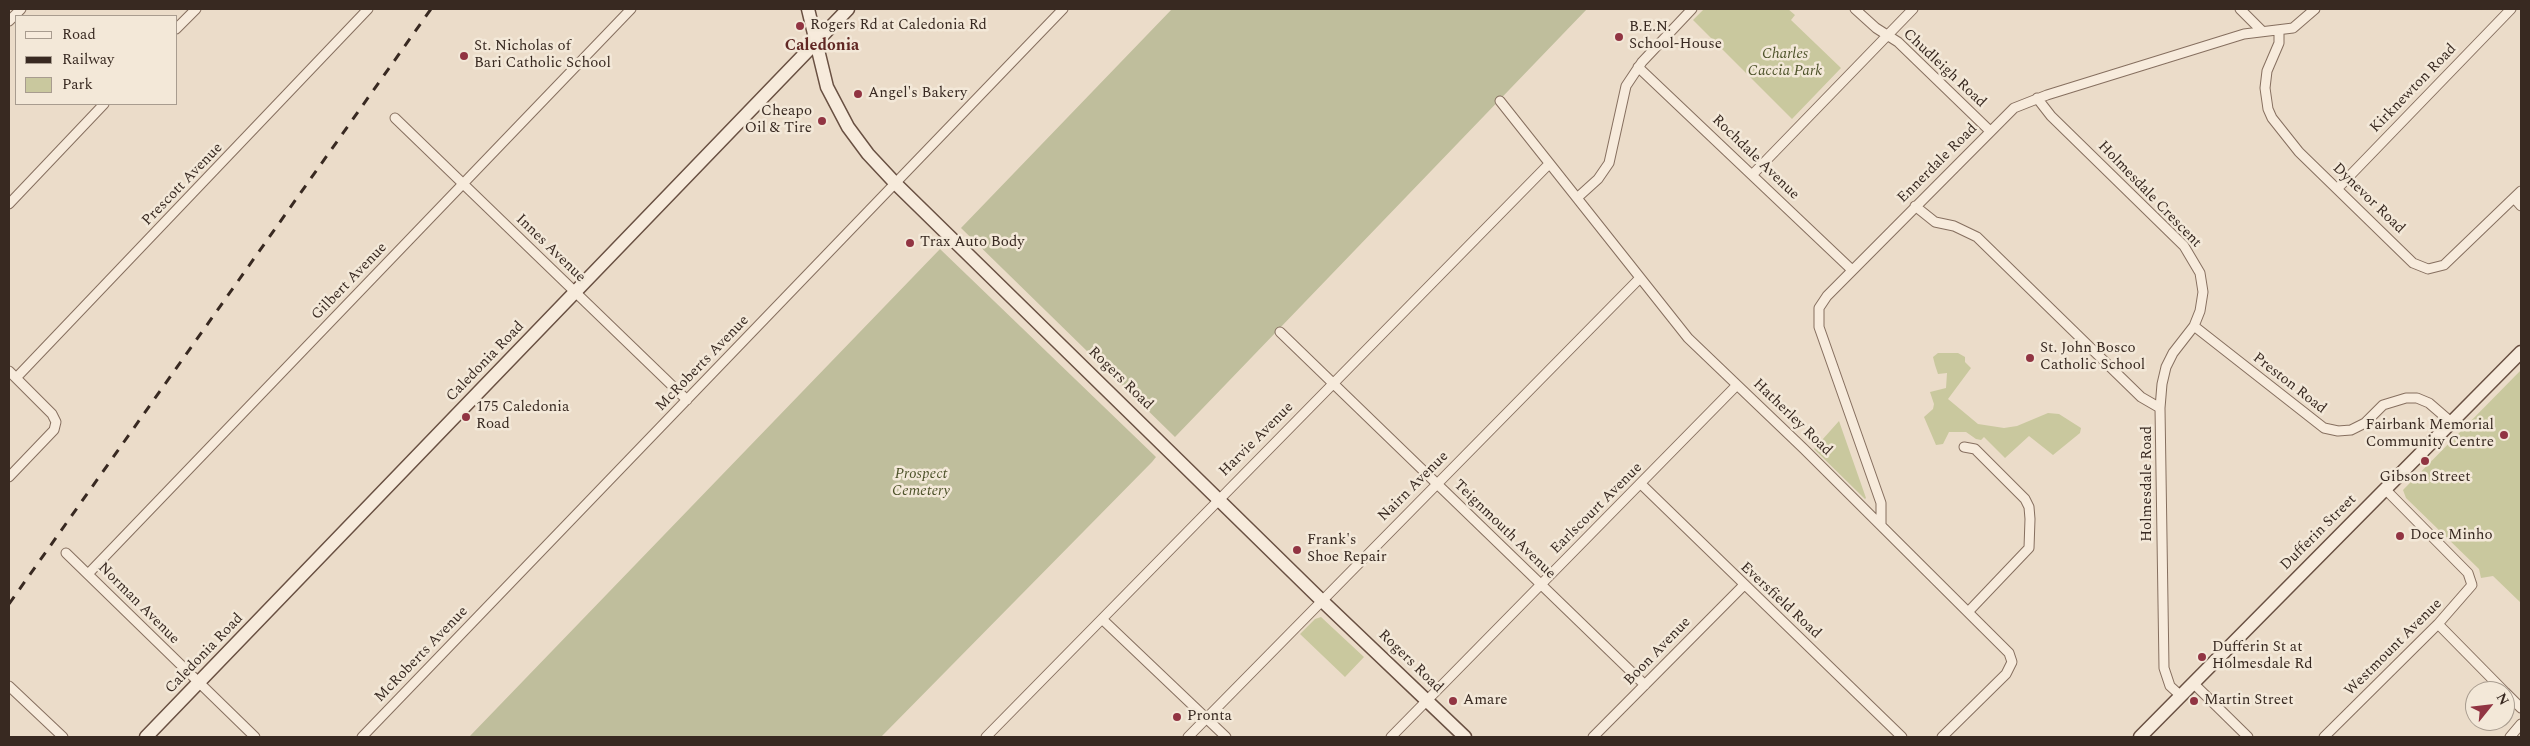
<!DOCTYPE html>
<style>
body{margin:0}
#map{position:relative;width:2530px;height:746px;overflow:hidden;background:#ebdcc9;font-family:Spectral,serif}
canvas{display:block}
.frame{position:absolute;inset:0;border:10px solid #382921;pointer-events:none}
.legend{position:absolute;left:15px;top:15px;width:162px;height:90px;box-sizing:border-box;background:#f3e8d8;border:1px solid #a89c8f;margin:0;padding:6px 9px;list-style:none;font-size:15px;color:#382921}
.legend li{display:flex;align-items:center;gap:10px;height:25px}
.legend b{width:25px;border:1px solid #a89c8f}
.north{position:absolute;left:2465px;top:681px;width:50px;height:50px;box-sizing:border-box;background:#f3e8d8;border:1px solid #a89c8f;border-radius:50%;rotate:61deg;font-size:14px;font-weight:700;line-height:20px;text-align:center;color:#382921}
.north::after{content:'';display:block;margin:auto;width:18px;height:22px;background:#913442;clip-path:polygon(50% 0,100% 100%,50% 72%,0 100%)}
</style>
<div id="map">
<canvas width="2530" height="746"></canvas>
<div class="frame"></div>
<ul class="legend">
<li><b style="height:6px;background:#f7ebdc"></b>Road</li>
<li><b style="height:6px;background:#382921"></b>Railway</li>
<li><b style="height:14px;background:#c9c89e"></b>Park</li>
</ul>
<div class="north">N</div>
</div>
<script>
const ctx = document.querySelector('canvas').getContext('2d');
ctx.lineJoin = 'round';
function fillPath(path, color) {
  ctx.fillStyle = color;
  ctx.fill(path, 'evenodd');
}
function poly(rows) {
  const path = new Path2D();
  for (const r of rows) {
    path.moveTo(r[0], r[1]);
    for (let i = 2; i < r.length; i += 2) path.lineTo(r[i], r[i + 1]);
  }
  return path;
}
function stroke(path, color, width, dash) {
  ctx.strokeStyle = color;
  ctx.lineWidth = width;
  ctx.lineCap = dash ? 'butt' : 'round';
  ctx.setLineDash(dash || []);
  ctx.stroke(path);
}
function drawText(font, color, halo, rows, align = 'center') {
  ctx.font = font + ' Spectral,serif';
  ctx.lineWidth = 5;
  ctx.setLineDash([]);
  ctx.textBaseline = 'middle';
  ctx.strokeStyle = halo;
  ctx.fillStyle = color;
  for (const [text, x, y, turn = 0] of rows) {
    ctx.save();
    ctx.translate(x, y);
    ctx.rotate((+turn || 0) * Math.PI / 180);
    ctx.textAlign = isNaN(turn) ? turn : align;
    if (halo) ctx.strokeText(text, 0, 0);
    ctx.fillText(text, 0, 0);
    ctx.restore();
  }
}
const green = poly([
 [1704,9,1788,9,1795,15,1791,20,1841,68,1792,119,1693,20],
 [1938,353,1958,353,1965,357,1965,362,1971,368,1948,399,1978,424,2004,428,2017,426,2048,413,2059,414,2081,428,2080,433,2053,455,2029,436,2005,458,1984,437,1981,440,1976,439,1966,432,1949,432,1943,444,1936,445,1924,417,1933,409,1934,404,1930,392,1946,388,1947,373,1938,374,1935,365,1933,357],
 [2521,370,2521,603,2493,576,2481,578,2479,569,2406,498,2403,490],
 [1839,421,1866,498,1865,499,1814,449],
 [1321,617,1364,657,1345,677,1300,634,1315,619]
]);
const cemetery = poly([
 [1172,9,1587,9,1175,437,961,228],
 [940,249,1156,457,1152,462,881,737,469,737]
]);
const street = poly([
 [1855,9,1876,28,1898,42,1990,131],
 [2240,9,2262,31],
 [9,21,21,9],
 [176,29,196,9],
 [2279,31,2279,43,2267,71,2265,88,2268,109,2272,118,2299,152,2413,263,2428,269,2444,265,2521,191],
 [1638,67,1852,270],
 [2037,98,2051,116,2184,246,2200,273,2203,292,2200,311,2194,326,2173,353,2166,367,2162,384,2160,408,2164,668,2170,686,2181,696],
 [1500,101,1688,338,1804,449,2009,653,2012,662,2006,674,1942,737],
 [395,118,687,400],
 [1752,175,1913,9],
 [2337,189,2511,9],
 [1577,198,1598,179,1609,163,1626,86,1642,62,1692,9],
 [2514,198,2521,206],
 [9,204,104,104],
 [1915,206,1935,222,1954,226,1977,237,2141,397,2160,408],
 [2194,326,2324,428,2338,431,2351,430,2365,423,2383,405,2406,398,2417,398,2429,403,2451,422],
 [1280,332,1645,685],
 [9,371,52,414,56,422,54,430,9,477],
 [16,378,368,9],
 [1964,447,1975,449,2025,499,2029,507,2030,519,2029,548,1969,611],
 [1641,484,1902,737],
 [1881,525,1881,503,1819,327,1819,308,1827,296,2014,108,2047,95,2244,34,2293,28,2315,9],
 [66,553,255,737],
 [88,574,631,9],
 [1102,619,1226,737],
 [2438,624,2504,691],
 [2193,683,2248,737],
 [9,686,63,737],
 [2505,692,2521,708],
 [362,737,1063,9],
 [986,737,1549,164],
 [1188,737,1640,278],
 [1391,737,1737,385],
 [1593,737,1743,586],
 [2324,737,2438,624,2472,585,2468,573,2385,489],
 [2510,737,2521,724]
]);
const secondary = poly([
 [808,9,827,87,848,127,868,154,896,184,1316,595,1465,737],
 [146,737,848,9],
 [2140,737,2521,352]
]);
const rail = poly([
 [9,604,431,9]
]);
const markers = [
 [800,26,5,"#913442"],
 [1619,37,5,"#913442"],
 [464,56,5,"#913442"],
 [858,94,5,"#913442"],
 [822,121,5,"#913442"],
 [910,243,5,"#913442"],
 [2030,358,5,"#913442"],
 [466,417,5,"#913442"],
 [2504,435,5,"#913442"],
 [2425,461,5,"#913442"],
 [2400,536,5,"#913442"],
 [1297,550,5,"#913442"],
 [2202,657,5,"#913442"],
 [1453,701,5,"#913442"],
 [2194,701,5,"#913442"],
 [1177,717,5,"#913442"]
];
const poiNames = [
 ["Rogers Rd at Caledonia Rd",810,26],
 ["B.E.N.",1629,28],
 ["School-House",1629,45],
 ["St. Nicholas of",474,47],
 ["Bari Catholic School",474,64],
 ["Angel's Bakery",868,94],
 ["Cheapo",812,112,"right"],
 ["Oil & Tire",812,129,"right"],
 ["Trax Auto Body",920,243],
 ["St. John Bosco",2040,349],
 ["Catholic School",2040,366],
 ["175 Caledonia",476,408],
 ["Road",476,425],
 ["Fairbank Memorial",2494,426,"right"],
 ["Community Centre",2494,443,"right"],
 ["Gibson Street",2425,478,"center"],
 ["Doce Minho",2410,536],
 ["Frank's",1307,541],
 ["Shoe Repair",1307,558],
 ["Dufferin St at",2212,648],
 ["Holmesdale Rd",2212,665],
 ["Amare",1463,701],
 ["Martin Street",2204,701],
 ["Pronta",1187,717]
];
const parkNames = [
 ["Charles",1785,55],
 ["Caccia Park",1785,72],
 ["Prospect",921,475],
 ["Cemetery",921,492]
];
const streetNames = [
 ["Chudleigh Road",1944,69,43],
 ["Kirknewton Road",2414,89,-46],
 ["Rochdale Avenue",1755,158,44],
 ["Ennerdale Road",1938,164,-45],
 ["Prescott Avenue",183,185,-46],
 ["Holmesdale Crescent",2149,195,46],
 ["Dynevor Road",2368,199,44],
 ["Innes Avenue",550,249,44],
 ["Gilbert Avenue",350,282,-46],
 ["Caledonia Road",486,362,-46],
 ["McRoberts Avenue",703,364,-46],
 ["Rogers Road",1120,379,44],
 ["Preston Road",2289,384,38],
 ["Hatherley Road",1792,418,44],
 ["Harvie Avenue",1257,440,-45],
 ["Holmesdale Road",2148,484,-90],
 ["Nairn Avenue",1414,487,-45],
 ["Earlscourt Avenue",1597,509,-45],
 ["Teignmouth Avenue",1504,530,44],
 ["Dufferin Street",2319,533,-45],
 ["Eversfield Road",1780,601,43],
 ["Norman Avenue",138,604,45],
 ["Westmount Avenue",2394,648,-45],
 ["Boon Avenue",1658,652,-46],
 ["Caledonia Road",205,654,-46],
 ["McRoberts Avenue",422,655,-46],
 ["Rogers Road",1410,662,44]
];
const neighbourhoodNames = [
 ["Caledonia",822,47]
];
fillPath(green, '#c9c89e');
fillPath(cemetery, '#bfbe9c');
stroke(street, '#866f5f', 11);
stroke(secondary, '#695042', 15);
stroke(street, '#f7ebdc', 9);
stroke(secondary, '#f7ebdc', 12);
stroke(rail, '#382921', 3, [9, 9]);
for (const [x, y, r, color] of markers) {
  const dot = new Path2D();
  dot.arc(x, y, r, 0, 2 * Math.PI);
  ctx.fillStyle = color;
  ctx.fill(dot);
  stroke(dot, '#f3e8d8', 2);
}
drawText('15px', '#382921', '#f3e8d8', poiNames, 'left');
drawText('italic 15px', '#4e532a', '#f3e8d8', parkNames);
drawText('15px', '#382921', '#f3e8d8', streetNames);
drawText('bold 16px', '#612824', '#f3e8d8', neighbourhoodNames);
</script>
